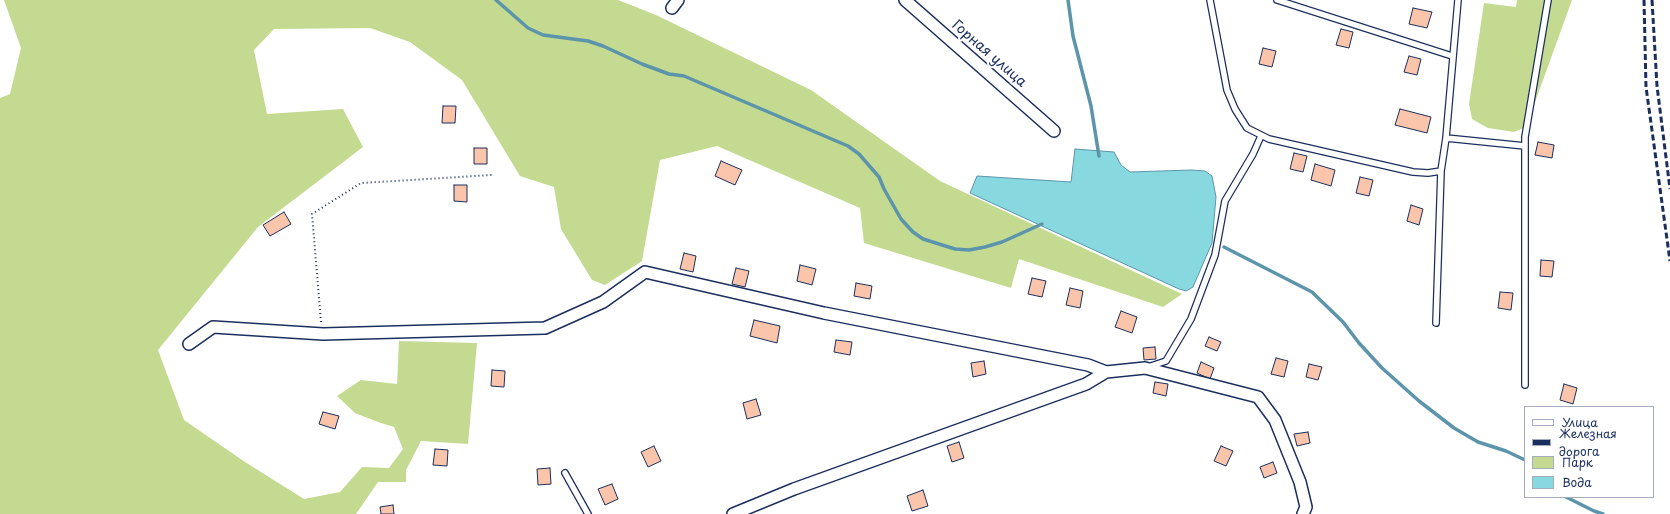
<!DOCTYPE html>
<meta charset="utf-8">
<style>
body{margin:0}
#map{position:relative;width:1670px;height:514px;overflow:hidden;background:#fff;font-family:"Playpen Sans",sans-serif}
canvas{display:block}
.legend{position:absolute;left:1524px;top:406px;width:130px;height:92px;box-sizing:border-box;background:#fff;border:1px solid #a4acbf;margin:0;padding:5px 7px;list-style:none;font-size:12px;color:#1b2f5e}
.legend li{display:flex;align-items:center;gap:8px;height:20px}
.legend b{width:20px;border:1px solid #a4acbf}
</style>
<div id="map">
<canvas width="1670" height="514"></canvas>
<ul class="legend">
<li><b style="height:5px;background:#fff"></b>Улица</li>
<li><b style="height:5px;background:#1b2f5e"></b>Железная дорога</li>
<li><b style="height:11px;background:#c3da90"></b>Парк</li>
<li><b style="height:11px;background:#87d9df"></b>Вода</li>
</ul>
</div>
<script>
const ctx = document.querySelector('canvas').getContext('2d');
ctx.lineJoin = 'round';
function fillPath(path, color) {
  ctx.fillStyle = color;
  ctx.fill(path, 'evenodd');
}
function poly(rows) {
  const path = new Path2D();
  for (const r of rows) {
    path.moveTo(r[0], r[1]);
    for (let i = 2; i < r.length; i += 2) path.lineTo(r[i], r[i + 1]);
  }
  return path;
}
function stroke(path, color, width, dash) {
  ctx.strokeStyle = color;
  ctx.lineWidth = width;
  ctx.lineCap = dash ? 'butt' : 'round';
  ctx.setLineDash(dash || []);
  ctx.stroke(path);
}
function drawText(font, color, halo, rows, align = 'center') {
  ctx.font = font + ' "Playpen Sans",sans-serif';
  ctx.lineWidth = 4;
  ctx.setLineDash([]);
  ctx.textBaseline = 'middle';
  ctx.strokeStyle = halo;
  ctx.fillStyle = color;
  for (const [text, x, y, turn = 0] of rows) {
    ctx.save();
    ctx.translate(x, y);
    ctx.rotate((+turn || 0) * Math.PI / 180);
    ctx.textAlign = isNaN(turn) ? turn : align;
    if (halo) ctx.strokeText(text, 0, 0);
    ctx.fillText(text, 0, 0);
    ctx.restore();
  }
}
const green = poly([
 [4,0,618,0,656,15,811,90,940,181,1182,294,1163,307,1019,259,1011,288,864,243,860,208,717,146,660,160,642,261,605,285,592,280,561,229,554,187,520,176,462,80,410,42,370,28,274,29,254,50,267,114,343,109,363,147,258,227,158,350,184,420,245,462,304,499,340,492,362,467,389,468,403,449,394,427,378,422,355,413,337,396,361,380,397,384,399,341,477,343,468,444,421,441,406,470,406,482,378,482,356,514,0,514,0,98,10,94,21,48],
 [1517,0,1572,0,1526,127,1514,132,1488,128,1472,119,1469,104,1484,3,1516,7]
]);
const water = poly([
 [1075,149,1114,152,1121,165,1130,172,1192,170,1205,171,1212,176,1216,197,1212,243,1193,287,1186,291,1179,289,970,193,977,176,1071,182,1075,149]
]);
const stream = poly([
 [496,0,528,28,543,35,588,41,603,46,642,64,669,74,684,76,848,146,859,154,879,177,884,189,901,219,913,232,923,239,955,249,969,250,985,247,1002,242,1042,224],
 [1068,0,1073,36,1091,106,1099,156],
 [1224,247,1312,292,1343,322,1359,343,1382,368,1419,401,1454,428,1478,442,1506,451,1525,460],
 [1566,497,1594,511,1603,514]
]);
const building = poly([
 [1413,8,1432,12,1427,28,1409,24,1413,8],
 [1341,29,1353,32,1349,48,1336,45,1341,29],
 [1263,48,1276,51,1272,67,1259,64,1263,48],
 [1409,56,1421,59,1417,75,1404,72,1409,56],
 [443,106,456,106,455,123,442,123,443,106],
 [1400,109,1431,117,1427,133,1395,125,1400,109],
 [1538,142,1554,145,1552,158,1535,155,1538,142],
 [474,148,487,148,487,164,474,164,474,148],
 [1294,153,1307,156,1303,172,1290,169,1294,153],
 [721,161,742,170,735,185,715,176,721,161],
 [1315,164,1335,170,1331,186,1311,180,1315,164],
 [1360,177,1373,180,1369,196,1356,193,1360,177],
 [454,185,467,185,467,202,454,201,454,185],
 [1411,205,1423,209,1419,225,1407,221,1411,205],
 [284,212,291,224,270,236,263,225,284,212],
 [684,253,696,256,693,272,680,269,684,253],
 [1541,260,1554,261,1552,277,1540,276,1541,260],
 [800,265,816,269,812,285,797,281,800,265],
 [736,268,749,271,745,287,732,284,736,268],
 [1032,278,1046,281,1042,297,1028,294,1032,278],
 [856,283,872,286,870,299,854,296,856,283],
 [1070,288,1083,291,1080,308,1066,305,1070,288],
 [1500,292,1513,293,1511,310,1498,308,1500,292],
 [1121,311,1137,317,1132,333,1115,327,1121,311],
 [754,320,780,326,777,343,750,336,754,320],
 [1209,337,1221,342,1217,351,1205,346,1209,337],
 [836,340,852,342,850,355,834,352,836,340],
 [1155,347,1156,359,1144,360,1143,348,1155,347],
 [1276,358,1288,361,1284,377,1271,374,1276,358],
 [984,361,986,374,973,377,971,363,984,361],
 [1201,362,1214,368,1210,379,1197,373,1201,362],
 [1309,364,1322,367,1318,380,1306,377,1309,364],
 [492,370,505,371,504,387,491,386,492,370],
 [1155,382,1168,384,1166,396,1153,393,1155,382],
 [1564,384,1577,388,1573,404,1560,400,1564,384],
 [756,399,761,415,747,419,743,403,756,399],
 [323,412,339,416,335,429,319,424,323,412],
 [1308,432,1310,443,1297,446,1294,434,1308,432],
 [959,442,964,458,952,462,947,446,959,442],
 [654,446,661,461,648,467,641,452,654,446],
 [1221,446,1233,451,1226,466,1214,461,1221,446],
 [435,449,448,450,447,466,433,465,435,449],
 [1273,462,1277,473,1264,478,1260,467,1273,462],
 [550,468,551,484,538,485,537,469,550,468],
 [612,484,618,499,605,505,598,489,612,484],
 [923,490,928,506,912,511,907,496,923,490],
 [393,505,394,514,381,514,380,507,393,505]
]);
const path = poly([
 [321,322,312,214,361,183,492,175]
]);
const service = poly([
 [1210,0,1227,90,1235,109,1247,128,1269,139,1413,172,1428,173,1441,171],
 [1277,0,1452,56],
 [1446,138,1525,146],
 [1436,323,1441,171,1446,138,1458,0],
 [1148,367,1166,361,1191,319,1215,255,1225,201,1253,154,1261,136],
 [1525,385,1525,137,1548,0],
 [565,473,588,514]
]);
const minor = poly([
 [905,0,1054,131],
 [672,8,678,0],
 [189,344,213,327,323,334,545,328,603,302,645,272,824,313,1088,365,1106,372,1145,368,1258,397,1275,420,1300,482,1306,507,1303,514],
 [733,514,794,489,1086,384,1106,372]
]);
const rail = poly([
 [1644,0,1646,87,1670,261],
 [1652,0,1657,86,1670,189]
]);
const streetNames = [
 ["Горная улица",989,54,41]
];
fillPath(green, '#c3da90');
fillPath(water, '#87d9df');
stroke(water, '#5c95ab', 1);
stroke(stream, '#5c95ab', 3.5);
fillPath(building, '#fac5ab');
stroke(building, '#1b2f5e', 1);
stroke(service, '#1b2f5e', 8);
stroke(minor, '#1b2f5e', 14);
stroke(path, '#1b2f5e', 2, [1, 3]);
stroke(service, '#fff', 5.5);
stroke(minor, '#fff', 11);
stroke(rail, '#1b2f5e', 3, [6, 3]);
drawText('14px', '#1b2f5e', '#fff', streetNames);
</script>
